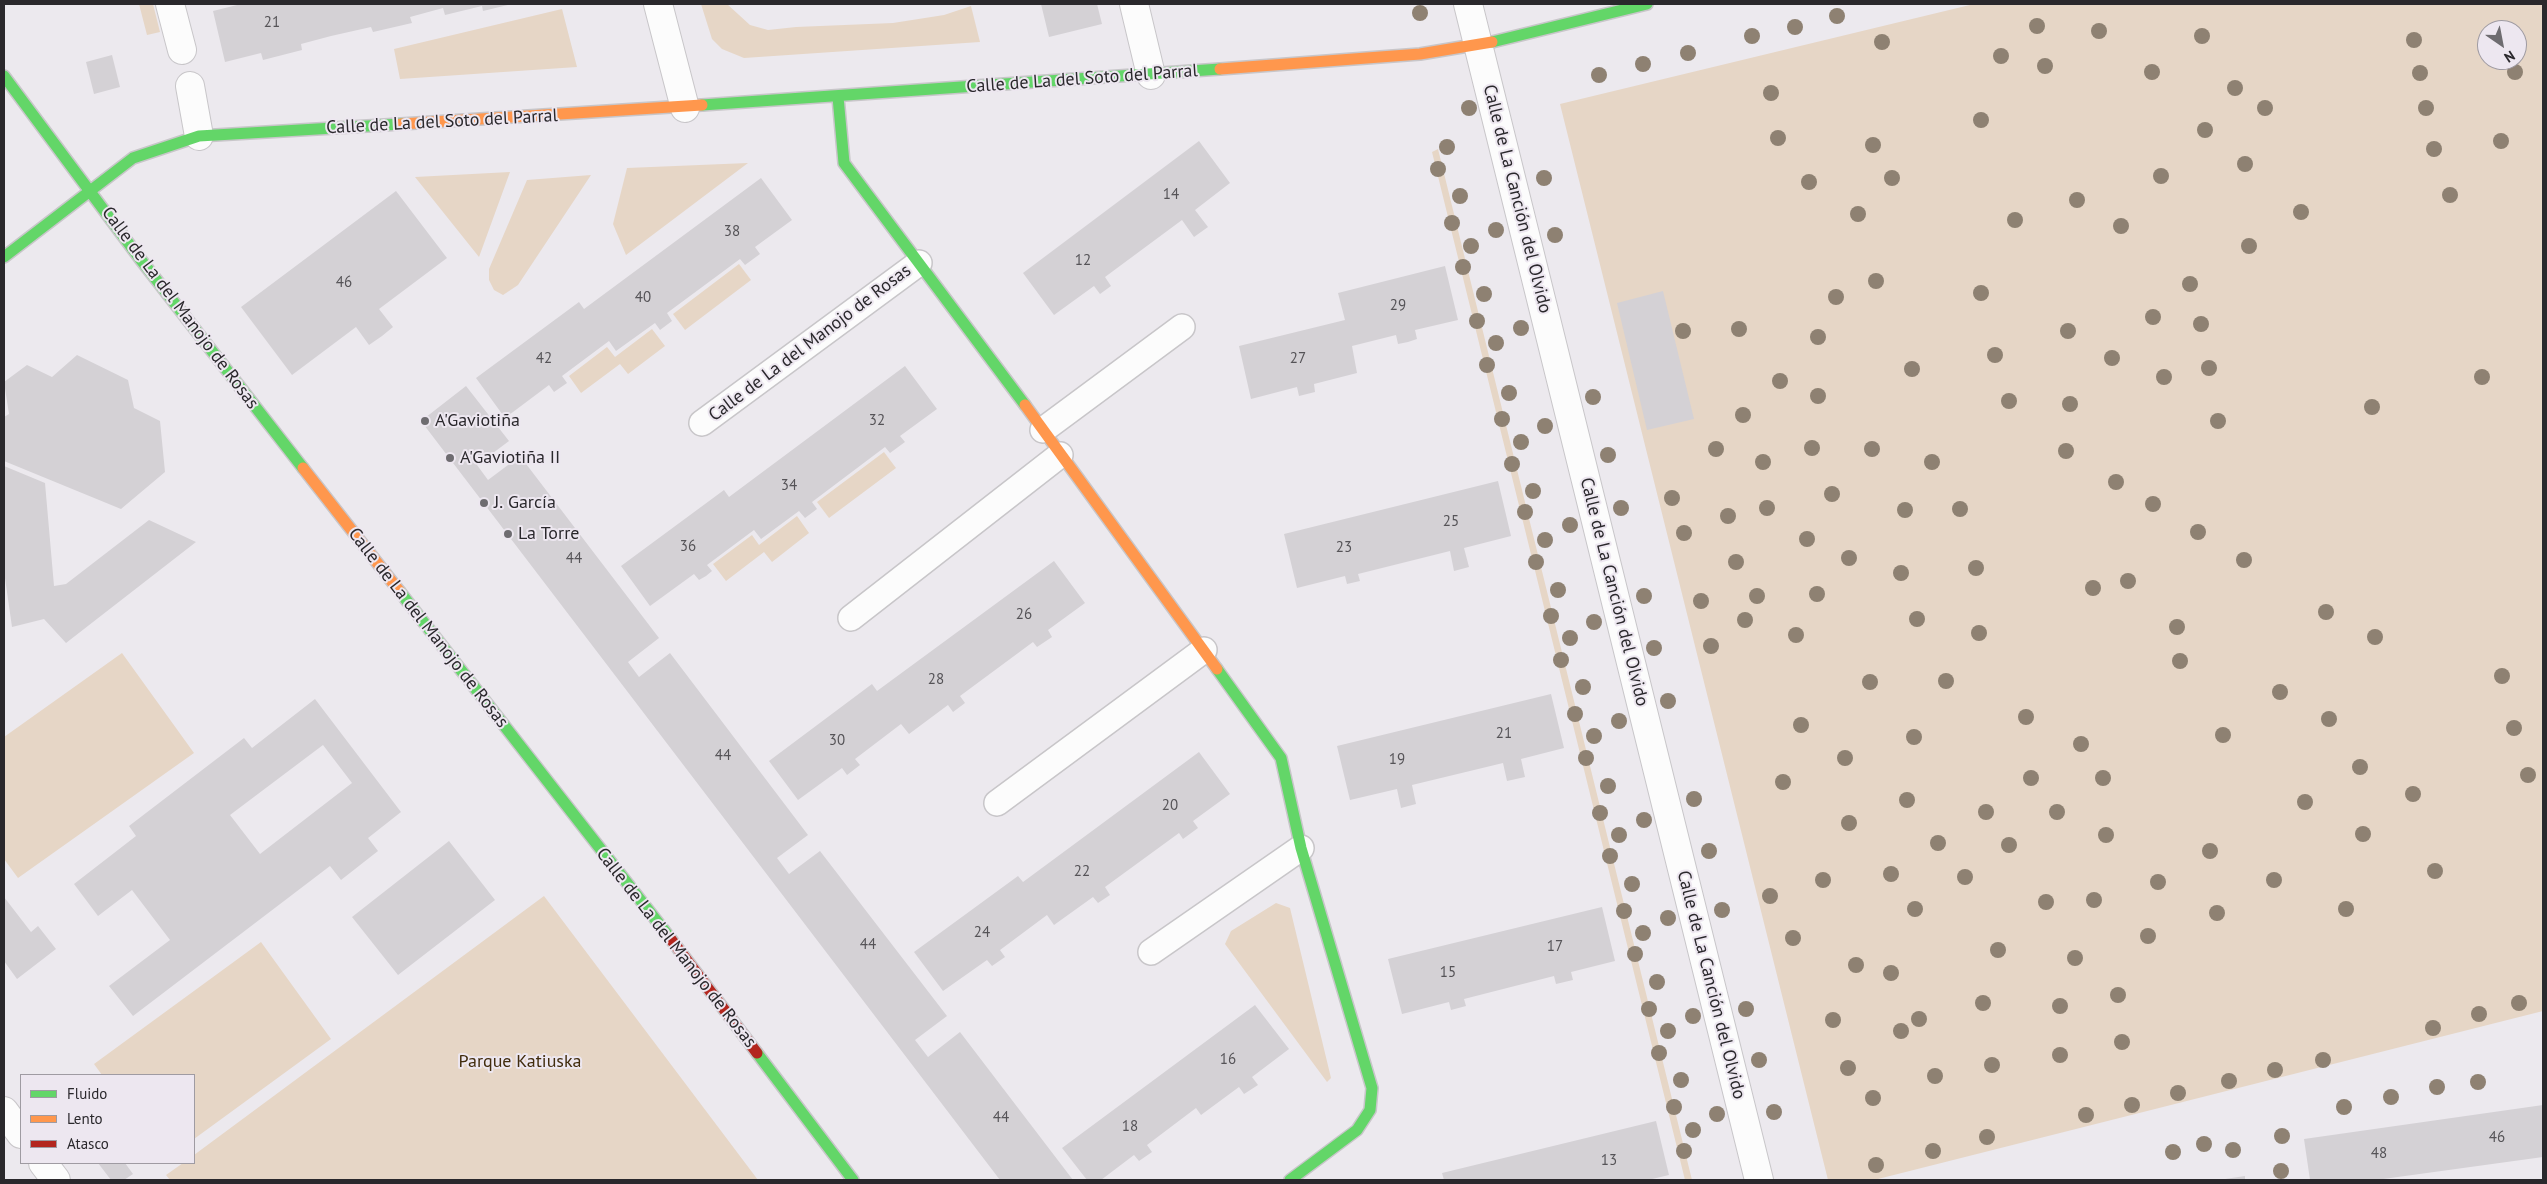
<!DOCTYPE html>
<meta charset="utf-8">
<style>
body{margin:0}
#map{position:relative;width:2547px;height:1184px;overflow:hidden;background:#ece9ee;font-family:"PT Sans",sans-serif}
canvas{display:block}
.frame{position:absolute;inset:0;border:5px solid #2a282c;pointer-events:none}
.legend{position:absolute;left:20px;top:1074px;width:175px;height:90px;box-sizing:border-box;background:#ede7f0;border:1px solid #9f9ba2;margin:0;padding:6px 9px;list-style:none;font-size:15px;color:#2a282c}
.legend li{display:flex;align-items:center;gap:10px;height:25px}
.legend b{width:25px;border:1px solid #9f9ba2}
.north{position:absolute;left:2477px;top:20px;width:50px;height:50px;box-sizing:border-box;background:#ede7f0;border:1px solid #9f9ba2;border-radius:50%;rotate:147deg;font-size:14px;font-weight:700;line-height:20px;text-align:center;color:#2a282c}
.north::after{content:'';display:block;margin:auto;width:18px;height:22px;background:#6e6c70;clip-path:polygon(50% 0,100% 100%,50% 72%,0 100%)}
</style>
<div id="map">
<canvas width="2547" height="1184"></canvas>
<div class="frame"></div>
<ul class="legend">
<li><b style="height:6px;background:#63d668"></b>Fluido</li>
<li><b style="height:6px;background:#ff974d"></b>Lento</li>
<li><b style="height:6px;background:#b3261e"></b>Atasco</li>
</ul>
<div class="north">N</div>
</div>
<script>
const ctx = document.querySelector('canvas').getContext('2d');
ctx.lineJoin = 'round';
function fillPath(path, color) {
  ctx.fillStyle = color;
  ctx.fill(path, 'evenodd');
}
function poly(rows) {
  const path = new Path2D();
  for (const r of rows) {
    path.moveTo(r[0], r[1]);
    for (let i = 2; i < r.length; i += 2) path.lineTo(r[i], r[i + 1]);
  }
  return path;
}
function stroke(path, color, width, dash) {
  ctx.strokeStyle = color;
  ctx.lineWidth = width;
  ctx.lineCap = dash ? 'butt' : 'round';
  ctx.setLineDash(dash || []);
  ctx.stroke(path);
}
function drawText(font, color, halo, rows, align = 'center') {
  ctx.font = font + ' "PT Sans",sans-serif';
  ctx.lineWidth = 4;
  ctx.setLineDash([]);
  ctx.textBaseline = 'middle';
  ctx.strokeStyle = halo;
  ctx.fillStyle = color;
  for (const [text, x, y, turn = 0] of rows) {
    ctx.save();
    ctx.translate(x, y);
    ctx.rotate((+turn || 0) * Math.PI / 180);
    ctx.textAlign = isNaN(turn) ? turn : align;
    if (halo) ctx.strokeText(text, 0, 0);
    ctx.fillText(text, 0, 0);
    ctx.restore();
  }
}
const green = poly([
 [139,4,153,4,160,32,147,35],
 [701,4,727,4,750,25,768,30,796,27,893,23,944,15,971,6,980,42,744,58,722,49,712,39],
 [1974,4,2543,4,2543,1011,1874,1180,1828,1180,1560,104],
 [2487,30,2517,30,2517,60,2487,60],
 [562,9,577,67,400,79,394,49],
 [1438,149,1692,1180,1685,1180,1432,152],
 [748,163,626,255,613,224,627,168],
 [510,172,479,257,415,177],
 [591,175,518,285,503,295,494,290,489,280,489,269,527,180],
 [739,264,751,280,685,330,673,314],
 [652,329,665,346,628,374,620,364,581,393,569,376,607,347,615,357],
 [884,452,896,468,829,518,817,502],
 [797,516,809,533,772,562,764,552,726,581,713,564,752,535,759,545],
 [122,653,194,753,18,878,4,859,4,737],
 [544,896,758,1180,170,1180,166,1175,183,1163,194,1163,194,1155],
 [1276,903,1290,908,1331,1078,1327,1082,1225,944,1231,931],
 [261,942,331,1039,194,1139,194,1075,102,1075,94,1064]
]);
const building = poly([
 [241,4,512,4,483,11,482,6,445,15,443,8,410,17,412,23,373,32,371,27,331,36,301,44,302,50,263,60,261,53,225,62,213,11],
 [1041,4,1097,4,1102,24,1049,37],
 [112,55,120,87,94,94,86,62],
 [1199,141,1230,183,1195,210,1208,227,1194,237,1182,220,1105,277,1111,286,1100,294,1094,286,1054,315,1023,273],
 [761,178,792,220,755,247,760,254,745,265,740,259,667,313,672,321,660,330,655,323,616,351,609,341,562,376,567,383,554,392,549,385,505,418,476,378,579,302,584,309],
 [396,191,447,258,379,309,393,327,382,336,369,345,356,327,292,375,241,307],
 [1445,266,1458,320,1415,330,1417,339,1408,342,1398,344,1396,335,1352,346,1357,373,1314,384,1315,392,1299,396,1297,387,1251,399,1239,346,1345,320,1338,293],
 [1663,291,1694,419,1647,430,1617,303],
 [77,355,128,380,134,408,160,421,165,472,121,509,4,461,4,417,9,414,4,382,27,365,52,377],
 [905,366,937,409,900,436,905,442,890,453,885,447,812,502,817,509,805,518,799,511,761,539,754,530,707,565,712,571,706,576,699,580,694,574,650,606,621,566,724,490,729,497],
 [466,386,509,441,477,465,488,480,520,456,659,638,628,662,639,677,670,653,808,835,777,858,789,874,820,851,947,1016,915,1040,928,1057,960,1032,1073,1180,1000,1180,421,421],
 [4,466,45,483,54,586,66,584,149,520,196,542,66,643,44,619,12,627,4,571],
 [1498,481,1511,536,1464,548,1469,567,1454,571,1450,551,1358,574,1360,581,1347,584,1345,576,1297,588,1284,534],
 [1054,561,1085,603,1048,630,1052,637,1037,647,1033,642,960,696,965,703,953,712,948,705,909,734,901,724,855,759,860,765,847,775,842,768,798,800,769,761,872,684,877,691],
 [1551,694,1564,748,1521,759,1525,777,1507,781,1503,763,1412,785,1416,804,1401,808,1397,789,1350,800,1337,746],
 [315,699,401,812,368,838,378,851,341,880,330,866,133,1016,109,986,170,940,132,890,98,916,74,884,136,836,129,826,244,738,252,748],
 [323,745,352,783,260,854,230,815],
 [1199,752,1230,794,1193,821,1198,828,1183,839,1179,833,1105,887,1110,895,1098,903,1093,897,1054,925,1047,915,1000,950,1005,957,992,966,987,960,943,991,914,952,1018,876,1023,882],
 [449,841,495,900,398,975,352,917],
 [4,897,31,932,38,926,56,949,17,979,4,961],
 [1602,907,1615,961,1571,972,1573,980,1556,984,1554,976,1464,999,1466,1006,1451,1010,1449,1002,1402,1014,1388,959],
 [1255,1005,1289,1049,1252,1077,1258,1085,1244,1094,1239,1087,1201,1115,1196,1108,1147,1145,1152,1152,1139,1161,1134,1155,1101,1180,1087,1180,1062,1148],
 [2543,1105,2543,1157,2376,1180,2310,1180,2304,1139],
 [1656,1121,1669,1175,1648,1180,1444,1180,1442,1173],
 [98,1163,125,1163,133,1174,124,1180,111,1180],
 [2245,1176,2245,1180,2225,1180,2225,1179]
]);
const lane = poly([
 [702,423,919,263],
 [1043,430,1182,327],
 [851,618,1060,455],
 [997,803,1204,650],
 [1151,952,1301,848]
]);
const street = poly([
 [170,4,182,50],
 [658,4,685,108],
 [1134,4,1151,75],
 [1468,4,1759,1180],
 [190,86,199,136],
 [4,1111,21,1134],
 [43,1163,56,1180]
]);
const fast = poly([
 [1492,42,1647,4],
 [4,76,141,260,303,468],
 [838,97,844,163,1025,405],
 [702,105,1220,69],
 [4,257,133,158,199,136,401,124],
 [400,592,670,938],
 [1217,669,1281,758,1301,848,1372,1088,1370,1110,1357,1130,1290,1180],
 [757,1053,853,1180]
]);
const slow = poly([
 [1220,69,1420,54,1492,42],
 [401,124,702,105],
 [1025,405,1217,669],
 [303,468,400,592]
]);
const jam = poly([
 [670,938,757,1053]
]);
const trees = [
 [1420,13],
 [1837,16],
 [2037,26],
 [1795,27],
 [2099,31],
 [1752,36],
 [2202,36],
 [2414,40],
 [1882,42],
 [1688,53],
 [2001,56],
 [1643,64],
 [2045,66],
 [2152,72],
 [2515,72],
 [2420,73],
 [1599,75],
 [2235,88],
 [1771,93],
 [1469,108],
 [2265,108],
 [2426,108],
 [1981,120],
 [2205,130],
 [1778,138],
 [2501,141],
 [1873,145],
 [1447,147],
 [2434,149],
 [2245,164],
 [1438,169],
 [2161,176],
 [1544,178],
 [1892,178],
 [1809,182],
 [2450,195],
 [1460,196],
 [2077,200],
 [2301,212],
 [1858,214],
 [2015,220],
 [1452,223],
 [2121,226],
 [1496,230],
 [1555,235],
 [1471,246],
 [2249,246],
 [1463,267],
 [1876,281],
 [2190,284],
 [1981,293],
 [1484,294],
 [1836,297],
 [2153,317],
 [1477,321],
 [2201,324],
 [1521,328],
 [1739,329],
 [1683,331],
 [2068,331],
 [1818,337],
 [1496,343],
 [1995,355],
 [2112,358],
 [1487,365],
 [2209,368],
 [1912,369],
 [2164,377],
 [2482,377],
 [1780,381],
 [1509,393],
 [1818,396],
 [1593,397],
 [2009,401],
 [2070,404],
 [2372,407],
 [1743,415],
 [1502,419],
 [2218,421],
 [1545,426],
 [1521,442],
 [1812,448],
 [1716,449],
 [1872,449],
 [2066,451],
 [1608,455],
 [1763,462],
 [1932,462],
 [1512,464],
 [2116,482],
 [1533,491],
 [1832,494],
 [1672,498],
 [2153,504],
 [1621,508],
 [1767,508],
 [1960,509],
 [1905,510],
 [1525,512],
 [1728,516],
 [1570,525],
 [2198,532],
 [1684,533],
 [1807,539],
 [1545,540],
 [1849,558],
 [2244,560],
 [1536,562],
 [1736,562],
 [1976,568],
 [1901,573],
 [2128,581],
 [2093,588],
 [1558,590],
 [1817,594],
 [1644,596],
 [1757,596],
 [1701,601],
 [2326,612],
 [1551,616],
 [1917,619],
 [1745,620],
 [1594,622],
 [2177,627],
 [1979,633],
 [1796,635],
 [2375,637],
 [1570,638],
 [1711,646],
 [1654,648],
 [1561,660],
 [2180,661],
 [2502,676],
 [1946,681],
 [1870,682],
 [1583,687],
 [2280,692],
 [1668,701],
 [1575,714],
 [2026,717],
 [2329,719],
 [1619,721],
 [1801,725],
 [2514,728],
 [2223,735],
 [1594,736],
 [1914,737],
 [2081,744],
 [1586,758],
 [1845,758],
 [2360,767],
 [2528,775],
 [2031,778],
 [2103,778],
 [1783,782],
 [1608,786],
 [2413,794],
 [1694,799],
 [1907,800],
 [2305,802],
 [1986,812],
 [2057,812],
 [1600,813],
 [1644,820],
 [1849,823],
 [2363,834],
 [1619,835],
 [2106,835],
 [1938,843],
 [2009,845],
 [1709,851],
 [2210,851],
 [1610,856],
 [2435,871],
 [1891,874],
 [1965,877],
 [1823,880],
 [2274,880],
 [2158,882],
 [1632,884],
 [1770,896],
 [2094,900],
 [2046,902],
 [1915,909],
 [2346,909],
 [1722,910],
 [1624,911],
 [2217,913],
 [1668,918],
 [1643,933],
 [2148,936],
 [1793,938],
 [1998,950],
 [1635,954],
 [2075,958],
 [1856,965],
 [1891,973],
 [1657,982],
 [2118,995],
 [1983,1003],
 [2519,1003],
 [2060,1006],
 [1649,1009],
 [1746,1009],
 [2479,1014],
 [1693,1016],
 [1919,1019],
 [1833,1020],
 [2433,1028],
 [1668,1031],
 [1901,1031],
 [2122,1042],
 [1659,1053],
 [2060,1055],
 [1759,1060],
 [2323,1060],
 [1992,1065],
 [1848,1068],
 [2275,1070],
 [1935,1076],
 [1681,1080],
 [2229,1081],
 [2478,1082],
 [2437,1087],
 [2178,1093],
 [2391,1097],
 [1873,1098],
 [2132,1105],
 [1674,1107],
 [2344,1107],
 [1774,1112],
 [1717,1114],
 [2086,1115],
 [1693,1130],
 [2282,1136],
 [1987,1137],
 [2204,1144],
 [2233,1150],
 [1684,1151],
 [1933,1151],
 [2173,1152],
 [1876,1165],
 [2281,1171]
];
const markers = [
 [425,421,5,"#6e6c70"],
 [450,458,5,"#6e6c70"],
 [484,503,5,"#6e6c70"],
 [508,534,5,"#6e6c70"]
];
const numberNames = [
 ["21",272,23],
 ["14",1171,195],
 ["38",732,232],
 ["12",1083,261],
 ["46",344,283],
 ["40",643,298],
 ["29",1398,306],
 ["42",544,359],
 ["27",1298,359],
 ["32",877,421],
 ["34",789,486],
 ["25",1451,522],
 ["36",688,547],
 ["23",1344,548],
 ["44",574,559],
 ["26",1024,615],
 ["28",936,680],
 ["21",1504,734],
 ["30",837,741],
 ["44",723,756],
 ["19",1397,760],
 ["20",1170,806],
 ["22",1082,872],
 ["24",982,933],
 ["44",868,945],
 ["17",1555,947],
 ["15",1448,973],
 ["16",1228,1060],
 ["44",1001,1118],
 ["18",1130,1127],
 ["46",2497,1138],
 ["48",2379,1154],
 ["13",1609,1161]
];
const streetNames = [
 ["Calle de La del Soto del Parral",1082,79,-4],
 ["Calle de La del Soto del Parral",442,122,-3],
 ["Calle de La Canción del Olvido",1517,199,76],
 ["Calle de La del Manojo de Rosas",180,308,53],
 ["Calle de La del Manojo de Rosas",810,343,-37],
 ["Calle de La Canción del Olvido",1614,592,76],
 ["Calle de La del Manojo de Rosas",428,628,52],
 ["Calle de La del Manojo de Rosas",676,948,52],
 ["Calle de La Canción del Olvido",1711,985,76]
];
const poiNames = [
 ["A'Gaviotiña",435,421],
 ["A'Gaviotiña II",460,458],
 ["J. García",494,503],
 ["La Torre",518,534]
];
const parkNames = [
 ["Parque Katiuska",520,1062]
];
fillPath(green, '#e6d6c6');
fillPath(building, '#d4d1d5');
stroke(lane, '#c8c6c9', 28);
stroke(street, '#c8c6c9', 30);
stroke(fast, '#c8c6c9', 14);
stroke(slow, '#c8c6c9', 14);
stroke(jam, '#c8c6c9', 14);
stroke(lane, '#fcfcfc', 25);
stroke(street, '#fcfcfc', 28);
stroke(fast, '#63d668', 11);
stroke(slow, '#ff974d', 11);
stroke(jam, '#b3261e', 11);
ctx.fillStyle = '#8e8172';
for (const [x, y] of trees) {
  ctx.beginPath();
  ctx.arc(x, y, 8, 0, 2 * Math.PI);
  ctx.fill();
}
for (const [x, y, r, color] of markers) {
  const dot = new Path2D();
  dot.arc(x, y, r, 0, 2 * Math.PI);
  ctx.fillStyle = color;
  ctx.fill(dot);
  stroke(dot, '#ede7f0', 2);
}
drawText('15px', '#555357', null, numberNames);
drawText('18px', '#2a282c', '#ede7f0', streetNames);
drawText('18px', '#2a282c', '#ede7f0', poiNames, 'left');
drawText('18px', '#412c0d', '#ede7f0', parkNames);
</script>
